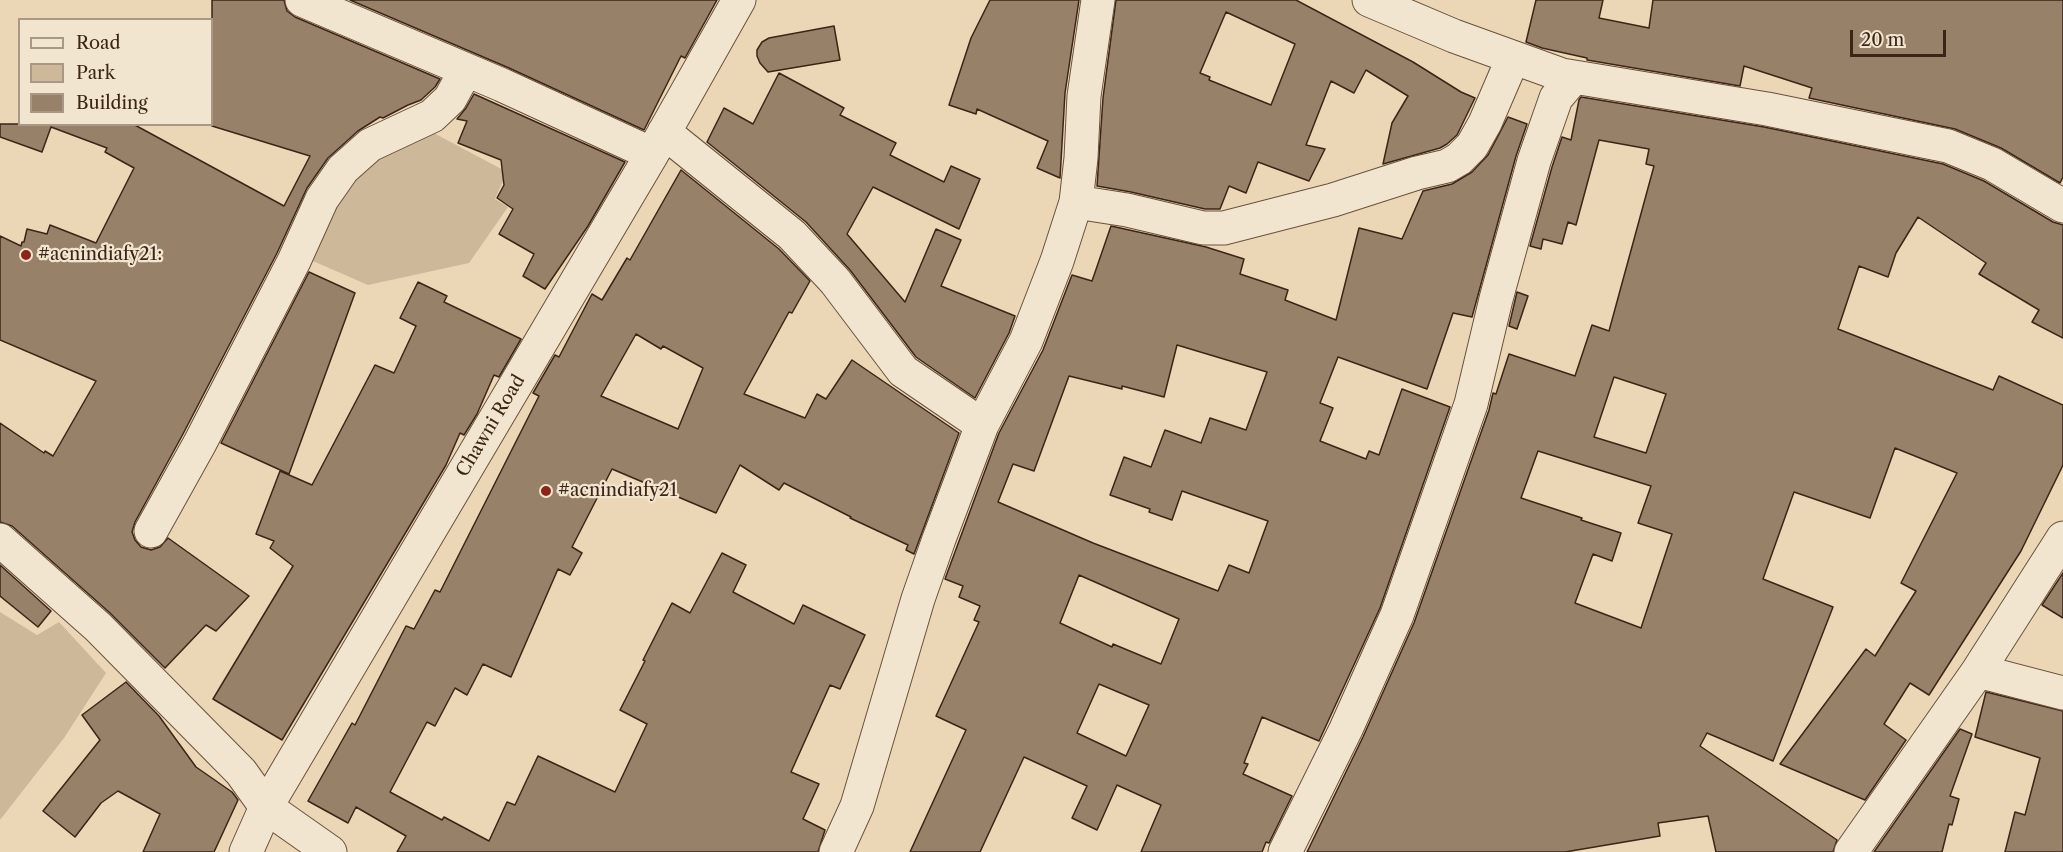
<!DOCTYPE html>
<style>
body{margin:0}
#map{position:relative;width:2063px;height:852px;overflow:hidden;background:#ebd7b5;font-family:"Libre Caslon Text",serif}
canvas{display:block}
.legend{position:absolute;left:18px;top:18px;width:195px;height:108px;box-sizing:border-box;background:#f2e5cf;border:2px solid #a99885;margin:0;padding:8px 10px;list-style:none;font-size:18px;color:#3c2517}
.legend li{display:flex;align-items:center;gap:12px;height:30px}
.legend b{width:30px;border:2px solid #a99885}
.scale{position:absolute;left:1850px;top:30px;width:96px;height:27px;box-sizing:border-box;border:3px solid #3c2517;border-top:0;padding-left:8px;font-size:18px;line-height:21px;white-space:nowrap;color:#3c2517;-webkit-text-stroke:4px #f2e5cf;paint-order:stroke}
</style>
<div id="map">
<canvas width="2063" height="852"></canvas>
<ul class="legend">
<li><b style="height:8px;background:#f2e5cf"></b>Road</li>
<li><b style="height:16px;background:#cdb99a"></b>Park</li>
<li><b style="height:16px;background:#978269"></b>Building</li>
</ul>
<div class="scale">20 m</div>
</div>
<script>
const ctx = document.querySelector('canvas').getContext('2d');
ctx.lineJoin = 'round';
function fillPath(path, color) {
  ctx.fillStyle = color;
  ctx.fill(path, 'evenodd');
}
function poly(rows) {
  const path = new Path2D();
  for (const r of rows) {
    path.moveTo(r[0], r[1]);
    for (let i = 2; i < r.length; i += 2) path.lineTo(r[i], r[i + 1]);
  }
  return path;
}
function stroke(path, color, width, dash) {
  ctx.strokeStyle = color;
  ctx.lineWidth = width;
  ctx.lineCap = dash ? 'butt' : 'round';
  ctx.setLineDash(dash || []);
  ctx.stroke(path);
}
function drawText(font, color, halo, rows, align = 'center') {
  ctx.font = font + ' "Libre Caslon Text",serif';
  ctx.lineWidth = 4.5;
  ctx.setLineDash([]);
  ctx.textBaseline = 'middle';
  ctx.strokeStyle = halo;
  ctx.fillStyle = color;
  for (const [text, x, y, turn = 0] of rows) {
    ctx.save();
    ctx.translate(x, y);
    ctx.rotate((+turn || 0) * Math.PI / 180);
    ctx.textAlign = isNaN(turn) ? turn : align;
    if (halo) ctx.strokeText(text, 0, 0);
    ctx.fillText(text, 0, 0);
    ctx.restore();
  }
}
const green = poly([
 [430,131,507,172,495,199,508,207,469,263,368,285,306,258,318,230,377,141],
 [0,612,37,635,59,622,106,673,64,738,0,820]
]);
const building = poly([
 [212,0,284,0,287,11,295,17,440,79,435,87,421,100,408,105,383,118,380,117,358,131,328,158,307,188,277,253,183,434,135,522,132,532,135,540,141,547,151,550,160,547,168,538,249,596,216,631,206,625,165,668,110,613,12,526,0,522,0,423,44,453,45,451,53,456,96,381,0,340,0,236,21,246,22,242,24,242,27,229,47,234,50,225,96,243,134,168,105,152,107,148,51,127,42,152,0,137,0,124,133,124,284,206,310,156,212,126,212,0],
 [350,0,717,0,685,58,681,56,644,130,509,68,350,0],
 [990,0,1079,0,1065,93,1060,178,1037,168,1048,141,977,109,976,114,949,105,971,38,990,0],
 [1116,0,1296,0,1413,62,1461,92,1475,98,1457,135,1447,144,1440,148,1383,164,1392,123,1408,96,1366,70,1354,93,1331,81,1306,145,1325,149,1309,181,1258,162,1246,193,1229,186,1220,209,1205,209,1131,192,1097,186,1103,98,1116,0],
 [1226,12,1295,44,1271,105,1209,80,1210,77,1200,73,1226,12],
 [1536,0,1603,0,1599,18,1649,28,1653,0,2063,0,2063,177,2060,183,2001,148,1955,129,1809,98,1812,88,1744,66,1740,86,1587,60,1587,58,1542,48,1526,42,1536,0],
 [834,26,840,60,768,72,760,63,757,56,757,50,762,42,769,38,834,26],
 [779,73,844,108,840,115,896,143,890,155,944,182,951,166,980,179,959,229,873,187,847,234,905,302,936,229,961,240,941,286,1015,316,1009,333,975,398,916,357,850,270,806,222,707,142,724,108,753,124,779,73],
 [474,94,625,162,588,226,545,289,523,276,534,254,499,234,513,209,497,198,504,185,501,160,458,143,467,121,457,119,466,108,474,94],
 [1581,97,1764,127,1943,164,1984,181,2053,222,2063,225,2063,338,2032,322,2039,310,1979,274,1986,263,1918,217,1896,253,1888,277,1859,266,1838,329,1993,390,1999,376,2063,405,2063,465,2021,551,1929,695,1910,683,1884,724,1906,740,1865,800,1780,764,1866,649,1875,656,1916,591,1901,583,1957,473,1895,448,1870,518,1794,492,1763,579,1833,607,1773,761,1707,733,1700,746,1837,840,1833,852,1716,852,1708,816,1658,823,1660,836,1565,852,1307,852,1363,737,1414,623,1489,410,1493,393,1496,394,1509,354,1575,376,1592,325,1609,331,1654,166,1646,164,1649,149,1599,140,1576,225,1568,222,1562,244,1543,239,1541,249,1530,246,1552,167,1562,137,1571,140,1579,100,1581,97],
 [1614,377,1666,394,1646,453,1594,437,1614,377],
 [1538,451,1651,486,1638,523,1672,534,1641,628,1575,603,1593,554,1612,561,1621,533,1581,520,1582,518,1521,498,1538,451],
 [1508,117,1527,124,1516,156,1472,317,1453,313,1427,389,1338,357,1320,403,1333,408,1320,441,1366,459,1369,451,1379,455,1402,389,1450,407,1380,608,1319,741,1262,717,1244,763,1248,764,1243,774,1292,796,1269,843,1266,842,1262,852,1141,852,1161,805,1117,785,1097,830,1072,818,1087,786,1024,757,980,852,910,852,966,730,936,716,979,622,974,620,980,606,959,597,963,586,945,579,999,433,1043,350,1072,275,1092,281,1111,226,1206,247,1244,259,1240,274,1288,290,1285,300,1336,320,1359,228,1402,239,1423,191,1452,184,1472,172,1488,155,1508,117],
 [1177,345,1267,372,1246,430,1210,418,1201,443,1165,430,1151,467,1124,457,1110,495,1150,509,1149,512,1172,520,1182,491,1268,521,1249,573,1229,565,1218,591,1093,543,998,502,1013,464,1034,471,1069,376,1122,389,1122,386,1164,397,1177,345],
 [1079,575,1179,619,1161,664,1113,644,1112,647,1060,623,1079,575],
 [1099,684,1149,705,1126,756,1077,733,1099,684],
 [681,170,779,249,810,281,792,313,789,312,744,394,805,418,817,394,826,399,852,360,959,433,914,554,906,550,908,545,850,518,851,517,784,483,779,490,740,465,716,513,612,469,572,547,582,553,570,575,558,569,511,677,483,664,467,695,455,688,435,726,427,722,390,792,442,820,444,817,489,841,507,802,515,805,538,756,615,792,647,724,620,710,645,661,643,660,672,603,690,613,722,553,746,565,733,592,794,624,803,605,865,635,840,689,830,685,791,772,819,784,803,819,825,830,818,852,397,852,406,836,356,807,348,823,308,801,352,723,355,725,406,626,414,629,435,590,440,592,539,396,533,393,555,355,559,357,592,294,602,300,627,258,630,260,681,170],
 [636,334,661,349,663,346,703,368,678,429,601,396,636,334],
 [309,272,355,293,289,474,221,443,309,272],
 [418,282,447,296,444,302,521,339,499,377,494,375,477,414,464,435,460,433,446,465,282,740,213,699,293,566,270,548,274,541,256,534,280,471,312,485,375,365,394,373,416,326,400,318,418,282],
 [1517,292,1528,296,1517,329,1509,326,1517,292],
 [0,565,51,611,38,627,0,596,0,565],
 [2063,573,2063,618,2042,605,2063,573],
 [126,682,159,716,196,767,232,792,238,800,214,852,143,852,160,814,118,791,101,803,75,837,43,811,100,740,82,715,126,682],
 [1986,692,2063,711,2063,852,2005,852,2015,812,2025,815,2040,758,1975,737,1986,692],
 [1960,729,1972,734,1950,796,1959,799,1952,825,1949,824,1942,852,1874,852,1960,729]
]);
const minor = poly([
 [302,0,502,85,652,154],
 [1369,0,1454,36,1562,75,1767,109,1948,146,1992,164,2063,206],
 [664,132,792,235,835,281,903,371,982,425],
 [1076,202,1127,210,1203,228,1224,228,1333,200,1417,173,1447,166,1459,159,1472,146,1485,123,1513,58],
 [151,531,200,443,294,261,322,199,343,169,370,145,432,116,450,99,466,70],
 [0,540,98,627,241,772,266,807,330,852],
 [1978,671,2063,693],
 [246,852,266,807,652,154,739,0],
 [836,852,857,806,918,599,939,539,982,425,1026,341,1057,261,1076,202,1081,158,1084,96,1098,0],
 [1285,852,1346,729,1397,615,1471,404,1496,299,1534,161,1556,98,1574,77],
 [1851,852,1978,671,2063,538]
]);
const markers = [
 [26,255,6,"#8f2418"],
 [546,491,6,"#8f2418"]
];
const poiNames = [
 ["#acnindiafy21:",38,255],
 ["#acnindiafy21",558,491]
];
const streetNames = [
 ["Chawni Road",491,426,-59]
];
fillPath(green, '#cdb99a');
fillPath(building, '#978269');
stroke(building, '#3c2517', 1.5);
stroke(minor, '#68523e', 35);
stroke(minor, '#f2e5cf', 33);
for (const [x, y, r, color] of markers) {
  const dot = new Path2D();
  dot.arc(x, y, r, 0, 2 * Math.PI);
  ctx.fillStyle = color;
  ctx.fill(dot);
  stroke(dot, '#f2e5cf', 2);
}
drawText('18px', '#3c2517', '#f2e5cf', poiNames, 'left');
drawText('18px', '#3c2517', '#f2e5cf', streetNames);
</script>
